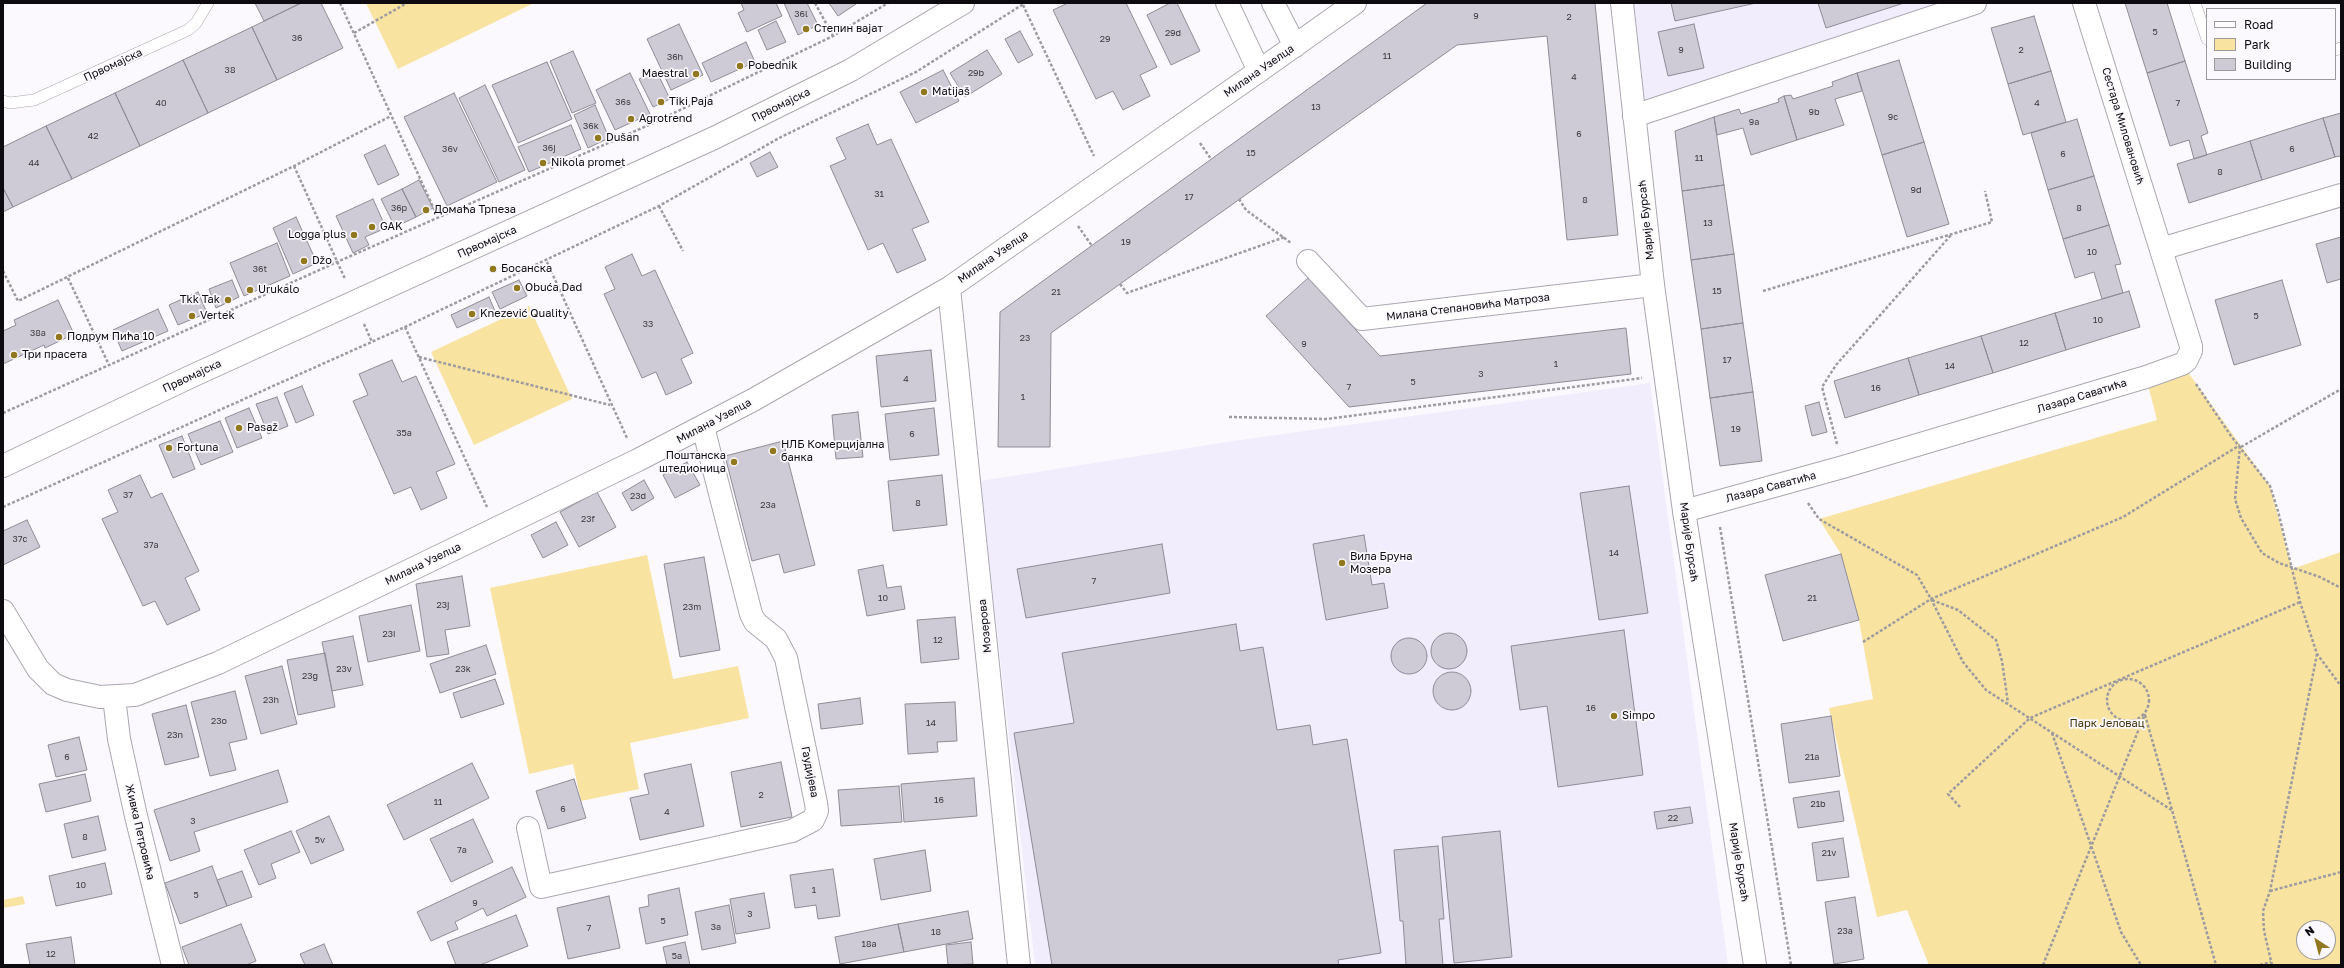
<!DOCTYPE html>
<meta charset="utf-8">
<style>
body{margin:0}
#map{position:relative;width:2344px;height:968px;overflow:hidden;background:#fbf9fe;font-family:"Golos Text",sans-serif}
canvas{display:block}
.frame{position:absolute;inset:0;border:4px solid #0d0b0f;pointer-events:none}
.legend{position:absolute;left:2206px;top:8px;width:130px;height:72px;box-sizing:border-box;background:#fbf9fe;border:1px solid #9c9a9e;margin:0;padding:5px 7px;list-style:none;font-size:12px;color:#0d0b0f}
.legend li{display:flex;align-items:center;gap:8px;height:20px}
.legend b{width:20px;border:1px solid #9c9a9e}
.north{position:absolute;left:2296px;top:920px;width:40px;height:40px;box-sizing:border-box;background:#fbf9fe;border:1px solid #9c9a9e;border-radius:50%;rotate:324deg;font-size:11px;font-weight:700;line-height:16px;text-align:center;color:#0d0b0f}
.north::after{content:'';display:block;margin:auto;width:14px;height:18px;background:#91781e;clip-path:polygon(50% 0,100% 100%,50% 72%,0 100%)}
</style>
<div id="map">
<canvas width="2344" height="968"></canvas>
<div class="frame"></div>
<ul class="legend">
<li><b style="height:5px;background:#fff"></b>Road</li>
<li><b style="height:11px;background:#f8e3a1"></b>Park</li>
<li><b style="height:11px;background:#cecad6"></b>Building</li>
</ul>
<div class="north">N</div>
</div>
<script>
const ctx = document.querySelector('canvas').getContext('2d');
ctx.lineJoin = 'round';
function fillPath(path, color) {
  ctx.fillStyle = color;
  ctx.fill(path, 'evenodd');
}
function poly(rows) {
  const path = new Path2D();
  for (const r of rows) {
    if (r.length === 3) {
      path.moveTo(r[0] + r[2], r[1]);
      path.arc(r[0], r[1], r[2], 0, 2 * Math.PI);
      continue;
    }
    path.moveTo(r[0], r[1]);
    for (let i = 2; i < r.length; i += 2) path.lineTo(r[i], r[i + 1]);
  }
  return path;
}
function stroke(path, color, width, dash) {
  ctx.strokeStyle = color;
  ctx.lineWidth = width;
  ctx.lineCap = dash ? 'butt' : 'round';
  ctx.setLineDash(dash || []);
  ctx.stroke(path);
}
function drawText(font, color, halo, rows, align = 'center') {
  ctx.font = font + ' "Golos Text",sans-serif';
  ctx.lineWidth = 3.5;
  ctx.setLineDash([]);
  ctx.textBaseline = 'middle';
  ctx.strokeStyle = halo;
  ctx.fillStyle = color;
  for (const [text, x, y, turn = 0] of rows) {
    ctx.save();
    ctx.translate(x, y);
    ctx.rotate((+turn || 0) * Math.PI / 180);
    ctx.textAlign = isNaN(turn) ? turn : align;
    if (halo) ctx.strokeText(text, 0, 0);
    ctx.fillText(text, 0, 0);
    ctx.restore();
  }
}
const built = poly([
 [1622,3,1975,3,1634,116],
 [1650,383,1728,965,1035,965,980,481,1233,441]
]);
const green = poly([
 [366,3,534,3,398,69],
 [529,306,572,399,474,445,431,352],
 [2182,364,2270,486,2292,569,2341,552,2341,965,1929,965,1907,910,1877,917,1829,708,1873,699,1859,620,1841,554,1819,519,2157,420,2146,377],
 [2304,928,2328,928,2328,952,2304,952],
 [647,555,673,679,738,666,749,718,630,743,639,789,581,801,573,764,529,774,490,588],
 [23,896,25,904,3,908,3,900]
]);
const building = poly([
 [255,3,301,3,264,21,255,3],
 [301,3,321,3,343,48,277,80,252,27,301,3],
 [741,3,776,3,782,16,747,32,738,13,744,10,741,3],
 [784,3,807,3,818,25,798,35,784,3],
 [829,3,855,3,856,4,838,16,829,3],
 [1068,3,1126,3,1157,67,1140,75,1150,96,1123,110,1113,91,1096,99,1053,10,1068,3],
 [1170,3,1177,3,1200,51,1171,65,1147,15,1170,3],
 [1427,3,1595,3,1618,235,1567,240,1547,36,1457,45,1051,333,1050,447,998,447,1000,312,1427,3],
 [1671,3,1756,3,1675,21,1671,3],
 [1818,3,1904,3,1826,28,1818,3],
 [2125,3,2167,3,2185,61,2147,73,2125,3],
 [2034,16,2051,71,2008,84,1991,28,2034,16],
 [776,21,786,42,767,50,758,30,776,21],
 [679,24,703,75,671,90,647,39,679,24],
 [1694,24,1704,68,1668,76,1658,32,1694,24],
 [252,27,277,80,208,113,183,60,252,27],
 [1020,31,1033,55,1018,63,1005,39,1020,31],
 [746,42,755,62,711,82,702,63,746,42],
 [987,50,1002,74,965,97,950,73,987,50],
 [573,51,596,103,572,113,550,61,573,51],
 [183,60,208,113,140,146,115,93,183,60],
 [1899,60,1924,142,1882,155,1857,73,1899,60],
 [2185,61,2208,133,2201,136,2207,155,2194,159,2189,140,2170,146,2147,73,2185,61],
 [547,62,572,119,518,143,492,85,547,62],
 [656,70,670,99,653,107,639,79,656,70],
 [943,70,959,101,916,123,900,92,943,70],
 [2051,71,2066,122,2023,135,2008,84,2051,71],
 [630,73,650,114,615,130,596,90,630,73],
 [1857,73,1862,91,1835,99,1844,125,1797,140,1784,96,1791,95,1793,99,1833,86,1832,82,1857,73],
 [485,85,525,170,499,182,459,98,485,85],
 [115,93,140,146,72,179,46,126,115,93],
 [454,93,497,182,447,206,404,117,454,93],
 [1784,96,1797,140,1751,155,1743,128,1717,135,1714,117,1739,109,1741,114,1779,102,1778,99,1784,96],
 [595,105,609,138,588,148,574,115,595,105],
 [2341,113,2341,156,2335,157,2323,118,2341,113],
 [1714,117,1724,185,1682,191,1675,131,1714,117],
 [2323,118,2335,157,2262,180,2250,141,2323,118],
 [2077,119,2094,176,2048,190,2031,133,2077,119],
 [868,124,877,145,891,139,929,222,912,229,926,260,897,273,883,243,868,250,830,166,846,159,836,138,868,124],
 [571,125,581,149,529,172,518,147,571,125],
 [46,126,72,179,13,207,3,188,3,147,46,126],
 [2250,141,2262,180,2189,203,2177,164,2250,141],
 [1924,142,1949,224,1907,237,1882,155,1924,142],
 [385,145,399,175,378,185,364,155,385,145],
 [770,152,778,167,757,177,750,163,770,152],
 [2094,176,2109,225,2063,239,2048,190,2094,176],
 [419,180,433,208,416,217,402,189,419,180],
 [1724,185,1734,254,1691,260,1682,191,1724,185],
 [3,188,13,207,3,212,3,188],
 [402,189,416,217,395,227,381,199,402,189],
 [373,199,386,228,365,237,369,245,353,253,336,216,373,199],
 [296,217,317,263,293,274,273,228,296,217],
 [2109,225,2121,264,2115,265,2123,293,2102,299,2094,272,2075,278,2063,239,2109,225],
 [2341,237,2341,279,2327,283,2316,244,2341,237],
 [277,243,290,276,244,296,230,263,277,243],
 [632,254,642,276,655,270,693,353,681,359,692,383,666,395,656,372,642,378,604,294,615,289,605,267,632,254],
 [1734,254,1743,323,1701,329,1691,260,1734,254],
 [1308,278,1380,356,1626,328,1631,374,1349,407,1266,316,1308,278],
 [232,280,239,297,216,308,209,289,232,280],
 [519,280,527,296,500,309,492,292,519,280],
 [2282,280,2301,345,2234,365,2215,300,2282,280],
 [2129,291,2140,327,2066,350,2055,313,2129,291],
 [198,292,207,313,178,325,169,305,198,292],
 [489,297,495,311,457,328,451,315,489,297],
 [58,300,74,334,45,348,44,345,3,364,3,331,16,325,14,320,58,300],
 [158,309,168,331,122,351,113,330,158,309],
 [2055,313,2066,350,1993,373,1981,336,2055,313],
 [1743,323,1753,392,1710,398,1701,329,1743,323],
 [1981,336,1993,373,1919,395,1908,358,1981,336],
 [931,350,936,401,881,407,876,356,931,350],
 [1908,358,1919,395,1845,418,1834,381,1908,358],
 [392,360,402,382,416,376,455,464,436,472,447,498,421,510,411,487,394,494,353,401,368,395,359,374,392,360],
 [302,386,314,415,296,423,284,393,302,386],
 [1753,392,1762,461,1720,466,1710,398,1753,392],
 [277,397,288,426,268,434,256,404,277,397],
 [1819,402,1827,432,1812,436,1805,406,1819,402],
 [249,408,262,438,237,448,225,418,249,408],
 [934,408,939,455,890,460,885,414,934,408],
 [858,412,863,457,836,459,832,415,858,412],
 [220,421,233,452,201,465,188,434,220,421],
 [182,436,195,469,173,478,159,445,182,436],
 [783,441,815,565,784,573,779,554,752,561,725,456,783,441],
 [687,462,700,485,675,498,663,475,687,462],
 [140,475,151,498,162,493,199,571,185,578,200,610,167,625,155,601,143,606,102,519,118,512,108,490,140,475],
 [942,475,947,525,893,531,888,481,942,475],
 [644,480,654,498,632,511,622,493,644,480],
 [1629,486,1648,613,1599,620,1580,493,1629,486],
 [597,492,616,527,579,547,560,512,597,492],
 [27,520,40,547,3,565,3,531,27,520],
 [556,522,568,545,543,558,531,535,556,522],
 [1364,535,1372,585,1384,583,1388,608,1326,620,1313,544,1364,535],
 [1162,544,1170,593,1026,618,1017,569,1162,544],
 [1841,554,1859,620,1783,641,1765,575,1841,554],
 [704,557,720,650,680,657,664,564,704,557],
 [883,565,887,588,901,586,905,609,867,616,858,570,883,565],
 [462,576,470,626,445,630,449,654,427,657,416,584,462,576],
 [411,605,420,651,368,662,359,616,411,605],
 [955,617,959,659,921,663,917,620,955,617],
 [1236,624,1240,651,1263,647,1277,730,1310,725,1313,745,1347,739,1381,953,1338,960,1339,965,1052,965,1014,733,1074,723,1062,653,1236,624],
 [1624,630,1643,775,1558,787,1547,706,1520,710,1511,646,1624,630],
 [1449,651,18],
 [353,636,363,685,332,691,322,642,353,636],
 [1409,656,18],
 [486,645,496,674,440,693,430,664,486,645],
 [325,653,335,707,298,715,287,660,325,653],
 [282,666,297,724,261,734,245,676,282,666],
 [1452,691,19],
 [495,679,504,704,461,718,453,693,495,679],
 [235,691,247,739,229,743,236,770,210,776,191,702,235,691],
 [860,698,863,724,821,729,818,704,860,698],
 [955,702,957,741,937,742,938,752,908,754,905,704,955,702],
 [186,705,199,757,165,765,152,714,186,705],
 [1831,716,1840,776,1789,783,1781,724,1831,716],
 [79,737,87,770,56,777,48,745,79,737],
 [781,762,792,817,741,827,731,772,781,762],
 [472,763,489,798,404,840,387,805,472,763],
 [691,764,704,826,640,840,630,798,649,794,644,774,691,764],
 [278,770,288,802,194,832,200,851,170,861,154,810,278,770],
 [85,774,91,801,46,812,39,784,85,774],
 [974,778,977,816,904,822,901,784,974,778],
 [574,779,586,818,548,829,536,791,574,779],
 [899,786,902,822,841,826,838,790,899,786],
 [1839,791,1844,821,1798,828,1793,798,1839,791],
 [1690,807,1693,823,1657,829,1654,812,1690,807],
 [98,816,106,850,72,858,64,824,98,816],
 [329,816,344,850,311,864,296,831,329,816],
 [473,819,493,862,451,882,430,839,473,819],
 [291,831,300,852,271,864,276,878,259,885,244,850,291,831],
 [1500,831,1512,957,1454,963,1442,837,1500,831],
 [1843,838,1849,877,1817,881,1812,843,1843,838],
 [1438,846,1444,919,1439,919,1443,965,1406,965,1403,921,1400,921,1394,850,1438,846],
 [925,850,931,891,881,900,874,859,925,850],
 [105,863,112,894,56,906,49,876,105,863],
 [212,866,227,906,180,924,165,883,212,866],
 [512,867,526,897,487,916,483,908,455,922,458,929,431,941,417,912,512,867],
 [833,869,840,916,818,919,816,905,795,908,790,875,833,869],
 [242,871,252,897,227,906,217,880,242,871],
 [679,888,688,935,646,944,639,908,649,906,648,895,679,888],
 [764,893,770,928,736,934,730,899,764,893],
 [609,896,620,948,568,959,557,908,609,896],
 [1855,897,1864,959,1834,964,1825,902,1855,897],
 [729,905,736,943,702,950,695,912,729,905],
 [968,911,973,939,904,952,898,924,968,911],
 [516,915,528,946,480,965,456,965,447,942,516,915],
 [241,924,256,961,246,965,189,965,182,947,241,924],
 [898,924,904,952,840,964,835,937,898,924],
 [71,937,75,965,30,965,26,944,71,937],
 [685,942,690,965,667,965,663,947,685,942],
 [971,942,973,964,948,965,946,945,971,942],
 [324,944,333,965,305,965,300,954,324,944]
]);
const path = poly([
 [340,3,438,218],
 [815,3,833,36],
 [1023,5,1094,156],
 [354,33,407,3],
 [1200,143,1211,159],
 [294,166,345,279],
 [1239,199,1246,210,1291,243],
 [659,206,683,251],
 [1078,226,1092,246],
 [547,262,627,438],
 [3,271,18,301,294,166,391,116],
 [68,278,109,365],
 [1120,284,1127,293,1285,237],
 [1763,291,1992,222,1985,191],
 [364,324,372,342],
 [405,327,487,507],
 [419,357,610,405],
 [2196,384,2231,436,2270,486,2278,511,2300,602,2317,654,2341,686],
 [3,413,337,262,649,125,833,36,888,3],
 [1229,417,1327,419,1642,378],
 [1837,444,1822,387,1836,365,1952,234],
 [2240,446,2235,499,2241,518,2262,553,2279,563,2320,577,2341,588],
 [2241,447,2341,389],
 [1808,503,1819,519,1917,575,1931,599,1963,662,1986,690,2173,811],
 [3,507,405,327,659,206,781,137,916,72,1025,3],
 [1720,527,1791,965],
 [1932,600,1958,610,1996,640,2002,661,2008,703],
 [1863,642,1931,599,2123,517,2240,445],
 [2128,700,21],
 [2145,715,2216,965],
 [2052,733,2121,932,2141,965],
 [1960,807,1948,794,2030,718,2300,602],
 [2270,891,2341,872],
 [2043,965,2145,714],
 [2260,965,2271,962],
 [2272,965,2264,931,2263,911,2270,891,2317,654]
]);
const lane = poly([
 [2195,3,2207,39],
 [2335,50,2341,48],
 [3,101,10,103,34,100,188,30,196,23,208,3]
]);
const street = poly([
 [1634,116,1975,3],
 [2161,249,2341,195],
 [1308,261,1362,319,1653,285],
 [949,288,1019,965],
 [1684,511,1843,467,2146,377,2182,364,2186,361,2191,351,2191,346,2084,3],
 [3,611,38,669,53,684,67,690,100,697,135,695,218,663,638,460,753,400,949,288,1259,71],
 [114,697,119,739,136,816,173,965],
 [528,828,541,887,792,831,813,820,817,811,816,803,786,658,776,639,755,622,751,614,703,427]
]);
const secondary = poly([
 [1227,3,1259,71,1355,3],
 [1273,3,1295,46],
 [1622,3,1653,285,1684,511,1755,965],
 [3,466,192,376,714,138,851,70,963,3]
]);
const markers = [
 [806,29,4,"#91781e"],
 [740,66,4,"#91781e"],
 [696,74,4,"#91781e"],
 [924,92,4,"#91781e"],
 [661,102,4,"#91781e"],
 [631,119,4,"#91781e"],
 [598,138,4,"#91781e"],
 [543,163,4,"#91781e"],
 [426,210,4,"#91781e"],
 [372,227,4,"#91781e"],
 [354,235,4,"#91781e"],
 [304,261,4,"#91781e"],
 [493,269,4,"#91781e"],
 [517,288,4,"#91781e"],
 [250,290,4,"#91781e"],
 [228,300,4,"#91781e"],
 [472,314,4,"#91781e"],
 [192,316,4,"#91781e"],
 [59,337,4,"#91781e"],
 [14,355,4,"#91781e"],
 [239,428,4,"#91781e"],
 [169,448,4,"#91781e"],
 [773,451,4,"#91781e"],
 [734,462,4,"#91781e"],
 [1342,563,4,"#91781e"],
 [1614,716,4,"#91781e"]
];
const numberNames = [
 ["36l",801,14],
 ["9",1476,16],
 ["2",1569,17],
 ["5",2155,32],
 ["29d",1173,33],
 ["36",297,38],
 ["29",1105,39],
 ["9",1681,50],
 ["2",2021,50],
 ["11",1387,56],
 ["36h",675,57],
 ["38",230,70],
 ["29b",976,73],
 ["4",1574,77],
 ["36s",623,102],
 ["40",161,103],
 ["4",2037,103],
 ["7",2178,103],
 ["13",1316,107],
 ["9b",1814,112],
 ["9c",1893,117],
 ["9a",1754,122],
 ["36k",591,126],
 ["6",1579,134],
 ["42",93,136],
 ["36j",549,148],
 ["36v",450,149],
 ["6",2292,149],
 ["15",1251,153],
 ["6",2063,154],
 ["11",1699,158],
 ["44",34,163],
 ["8",2220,172],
 ["9d",1916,190],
 ["31",879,194],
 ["17",1189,197],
 ["8",1585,200],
 ["36p",399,208],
 ["8",2079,208],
 ["13",1708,223],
 ["19",1126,242],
 ["10",2092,252],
 ["36t",260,269],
 ["15",1717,291],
 ["21",1056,292],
 ["5",2256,316],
 ["10",2098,320],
 ["33",648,324],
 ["38a",38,333],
 ["23",1025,338],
 ["12",2024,343],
 ["9",1304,344],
 ["17",1727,360],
 ["1",1556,364],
 ["14",1950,366],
 ["3",1481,374],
 ["4",906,379],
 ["5",1413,382],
 ["7",1349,387],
 ["16",1876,388],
 ["1",1023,397],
 ["19",1736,429],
 ["35a",404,433],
 ["6",912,434],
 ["37",128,495],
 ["23d",638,496],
 ["8",918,503],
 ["23a",768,505],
 ["23f",588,519],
 ["37c",20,539],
 ["37a",151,545],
 ["14",1614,553],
 ["7",1094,581],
 ["10",883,598],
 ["21",1812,598],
 ["23j",443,605],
 ["23m",692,607],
 ["23i",389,634],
 ["12",938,640],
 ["23v",344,669],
 ["23k",463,669],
 ["23g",310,676],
 ["23h",271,700],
 ["16",1591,708],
 ["23o",219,721],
 ["14",931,723],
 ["23n",175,735],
 ["6",67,757],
 ["21a",1812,757],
 ["2",761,795],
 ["16",939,800],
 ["11",438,802],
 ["21b",1818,804],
 ["6",563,809],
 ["4",667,812],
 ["22",1673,818],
 ["3",193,821],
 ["8",85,837],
 ["5v",320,840],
 ["7a",462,850],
 ["21v",1829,853],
 ["10",81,885],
 ["1",814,890],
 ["5",196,895],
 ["9",475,903],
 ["3",750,914],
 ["5",663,921],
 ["3a",716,927],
 ["7",589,928],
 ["23a",1845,931],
 ["18",936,932],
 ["18a",869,944],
 ["12",51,954],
 ["5a",677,956]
];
const poiNames = [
 ["Степин вајат",814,29],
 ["Pobednik",748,66],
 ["Maestral",688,74,"right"],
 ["Matijaš",932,92],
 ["Tiki Paja",669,102],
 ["Agrotrend",639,119],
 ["Dušan",606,138],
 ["Nikola promet",551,163],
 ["Домаћа Трпеза",434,210],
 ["GAK",380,227],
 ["Logga plus",346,235,"right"],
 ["Džo",312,261],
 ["Босанска",501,269],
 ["Obuća Dad",525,288],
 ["Urukalo",258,290],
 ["Tkk Tak",220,300,"right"],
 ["Knezević Quality",480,314],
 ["Vertek",200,316],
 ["Подрум Пића 10",67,337],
 ["Три прасета",22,355],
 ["Pasaž",247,428],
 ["НЛБ Комерцијална",781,445],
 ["банка",781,458],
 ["Fortuna",177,448],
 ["Поштанска",726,456,"right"],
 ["штедионица",726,469,"right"],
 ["Вила Бруна",1350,557],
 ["Мозера",1350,570],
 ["Simpo",1622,716]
];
const streetNames = [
 ["Првомајска",113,65,-25],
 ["Милана Узелца",1259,71,-35],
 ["Првомајска",781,105,-26],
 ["Сестара Миловановић",2123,126,73],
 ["Марије Бурсаћ",1646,220,-96],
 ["Првомајска",487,242,-24],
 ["Милана Узелца",993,257,-35],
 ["Милана Степановића Матроза",1468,307,-7],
 ["Првомајска",192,376,-25],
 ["Лазара Саватића",2082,396,-17],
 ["Милана Узелца",714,421,-28],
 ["Лазара Саватића",1771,487,-15],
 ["Марије Бурсаћ",1689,542,82],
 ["Милана Узелца",423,564,-26],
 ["Мозерова",985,626,-96],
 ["Гаудијева",810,772,79],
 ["Живка Петровића",140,832,77],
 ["Марије Бурсаћ",1739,862,81]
];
const parkNames = [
 ["Парк Јеловац",2107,724]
];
fillPath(built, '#f2edfd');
fillPath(green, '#f8e3a1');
fillPath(building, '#cecad6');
stroke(building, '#8f8c97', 1);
stroke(lane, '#aba7b2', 12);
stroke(street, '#aba7b2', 24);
stroke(secondary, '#aba7b2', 24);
stroke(path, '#9d9ba0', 2.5, [3, 2]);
stroke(lane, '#fff', 11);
stroke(street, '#fff', 22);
stroke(secondary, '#fff', 22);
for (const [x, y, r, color] of markers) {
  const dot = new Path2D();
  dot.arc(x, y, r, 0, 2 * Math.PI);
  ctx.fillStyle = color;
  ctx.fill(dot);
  stroke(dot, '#fbf9fe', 1.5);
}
drawText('9px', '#3d3b41', null, numberNames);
drawText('11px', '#0d0b0f', '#fbf9fe', poiNames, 'left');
drawText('11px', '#0d0b0f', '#fbf9fe', streetNames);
drawText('11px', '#3f3207', '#fbf9fe', parkNames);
</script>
